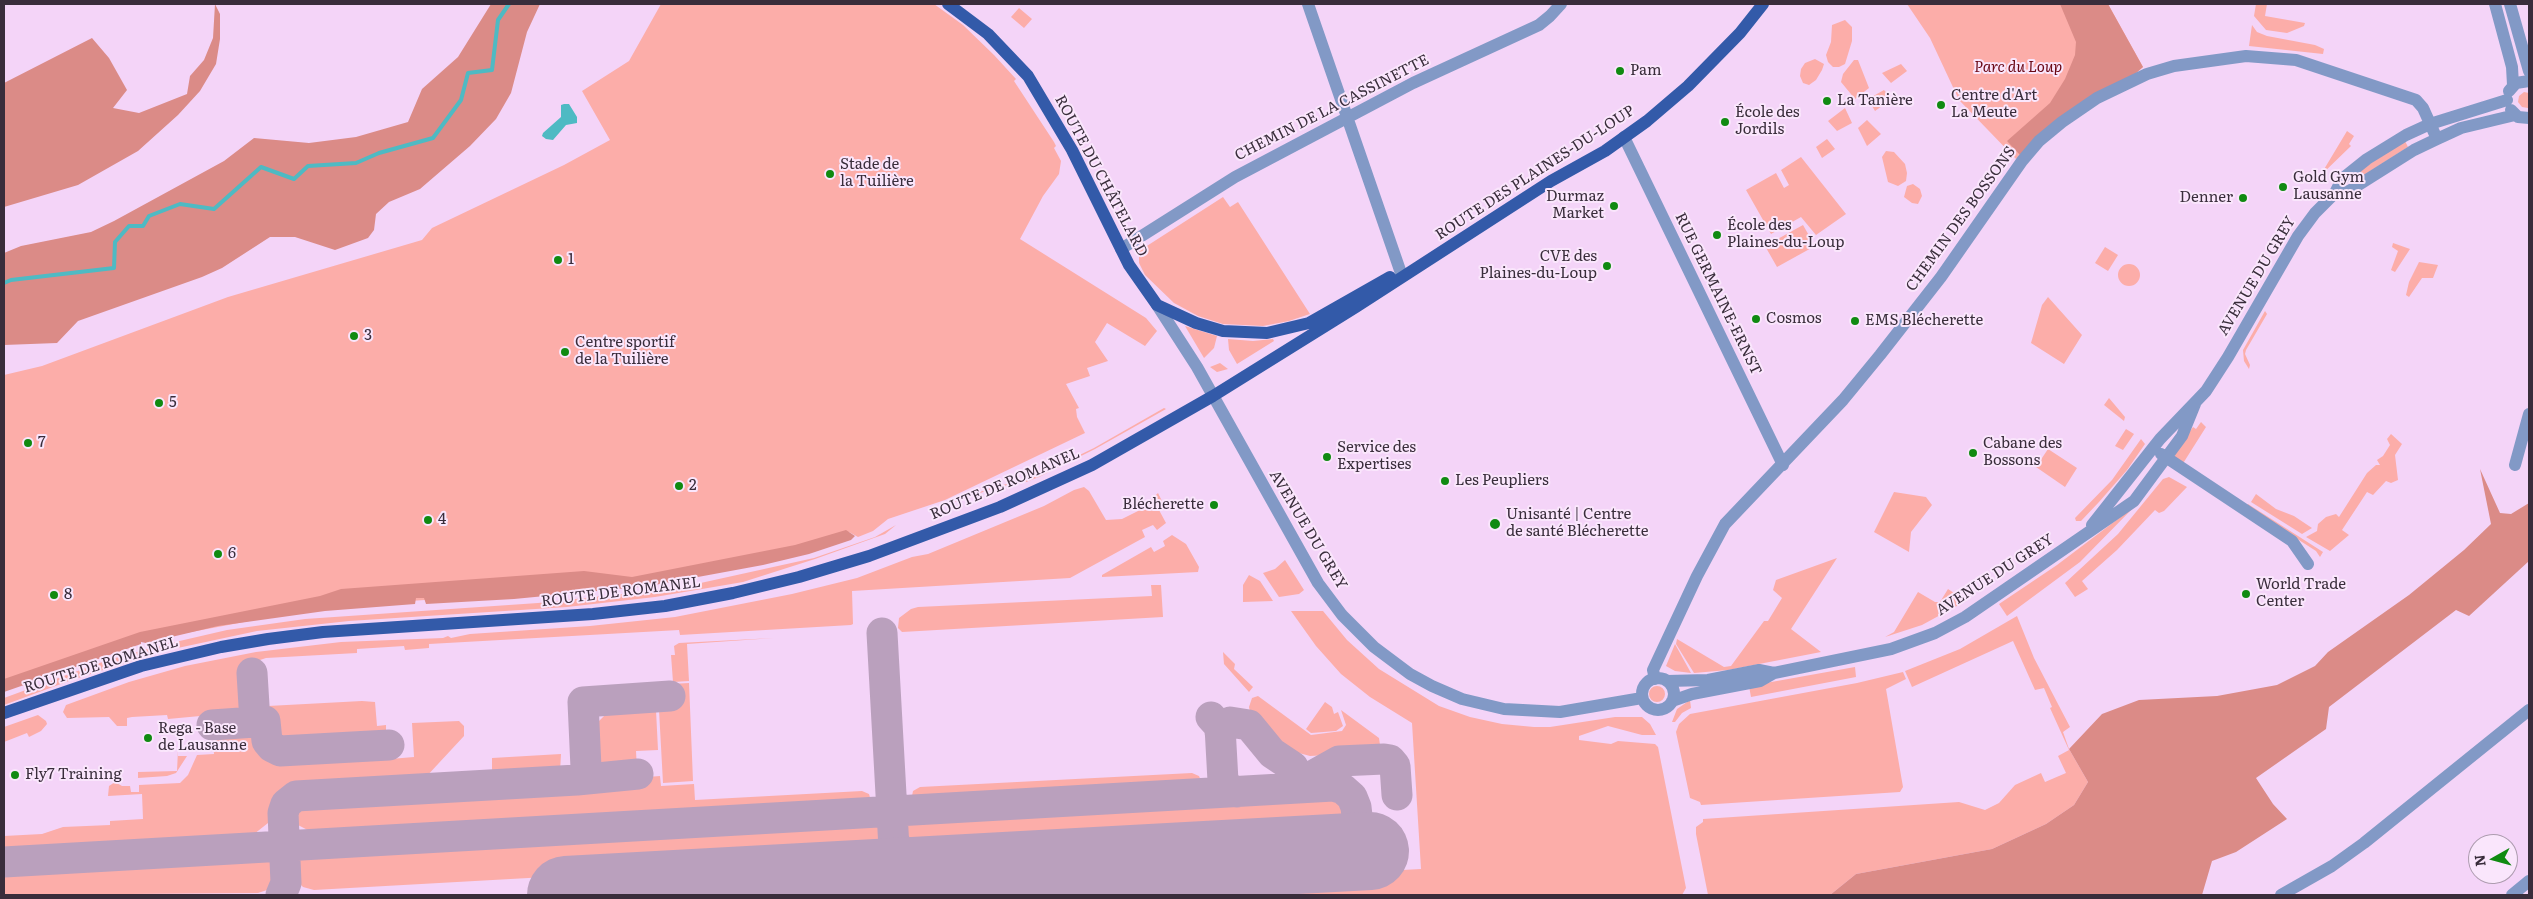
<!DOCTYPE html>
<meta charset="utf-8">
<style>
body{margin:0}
#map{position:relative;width:2533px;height:899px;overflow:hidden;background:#f4d4f8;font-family:Literata,serif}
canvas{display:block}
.frame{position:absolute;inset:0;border:5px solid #392d3b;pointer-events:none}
.north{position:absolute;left:2468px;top:834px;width:50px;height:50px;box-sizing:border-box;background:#fae6fc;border:1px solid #ad9caf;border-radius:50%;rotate:263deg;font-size:14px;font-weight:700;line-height:20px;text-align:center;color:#392d3b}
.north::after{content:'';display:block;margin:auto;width:18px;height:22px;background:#108a11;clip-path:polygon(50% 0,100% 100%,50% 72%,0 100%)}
</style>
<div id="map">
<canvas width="2533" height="899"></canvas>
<div class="frame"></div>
<div class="north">N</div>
</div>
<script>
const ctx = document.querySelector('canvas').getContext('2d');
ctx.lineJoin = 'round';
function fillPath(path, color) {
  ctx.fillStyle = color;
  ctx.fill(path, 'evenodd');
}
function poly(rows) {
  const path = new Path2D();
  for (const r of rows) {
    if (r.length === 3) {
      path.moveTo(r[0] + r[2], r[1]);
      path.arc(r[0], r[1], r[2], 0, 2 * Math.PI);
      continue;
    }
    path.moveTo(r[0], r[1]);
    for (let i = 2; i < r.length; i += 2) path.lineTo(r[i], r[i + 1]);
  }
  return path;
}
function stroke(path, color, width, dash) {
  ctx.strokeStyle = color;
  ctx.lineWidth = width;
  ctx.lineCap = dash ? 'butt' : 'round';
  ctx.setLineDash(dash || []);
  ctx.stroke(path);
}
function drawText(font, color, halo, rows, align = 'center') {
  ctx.font = font + ' Literata,serif';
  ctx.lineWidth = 4;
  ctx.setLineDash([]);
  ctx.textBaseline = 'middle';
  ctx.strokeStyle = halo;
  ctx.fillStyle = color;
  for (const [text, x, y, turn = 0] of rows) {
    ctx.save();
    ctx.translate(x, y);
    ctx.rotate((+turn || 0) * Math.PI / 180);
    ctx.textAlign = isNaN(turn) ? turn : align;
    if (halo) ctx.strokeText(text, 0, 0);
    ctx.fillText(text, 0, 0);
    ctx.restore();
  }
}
const green = poly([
 [661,4,934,4,963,25,994,55,1016,79,1014,81,1054,142,1056,146,1054,148,1061,161,1059,174,1043,196,1020,239,1146,318,1157,331,1145,346,1107,323,1095,342,1108,361,1087,368,1090,376,1066,384,1079,408,1076,409,1077,417,1085,433,945,500,888,519,873,531,858,537,849,532,786,553,597,588,324,607,138,642,4,691,4,375,42,366,228,297,422,240,432,228,564,165,610,140,582,91,629,61],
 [1907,4,2108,4,2143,67,2135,74,2095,93,2016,159,1959,100,1930,38],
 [2256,4,2267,4,2265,16,2305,23,2304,26,2287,33,2266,30,2254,16],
 [1019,8,1032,19,1024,28,1011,17],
 [1845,20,1852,27,1852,41,1845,64,1839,67,1833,67,1828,62,1826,55,1831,42,1832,25],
 [2252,25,2257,32,2267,36,2315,45,2324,49,2323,54,2249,46],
 [1815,59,1824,64,1822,70,1816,80,1809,85,1803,83,1800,76,1801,69,1805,63],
 [1854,60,1858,60,1869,88,1855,99,1841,82,1843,74],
 [1901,64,1907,71,1891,83,1882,73],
 [1884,90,1892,99,1875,111,1868,99],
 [2524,92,2529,93,2528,108,2522,107,2518,102,2519,96],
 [1845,108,1852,123,1837,131,1828,121],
 [1867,120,1881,134,1867,146,1858,128],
 [2347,131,2354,136,2349,144,2351,146,2320,176],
 [1827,139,1835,149,1822,158,1816,147],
 [2405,141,2408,147,2353,182,2351,181,2365,167],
 [1886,151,1894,152,1905,164,1907,173,1906,181,1898,186,1888,182,1882,157],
 [1801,157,1846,214,1816,235,1801,217,1771,234,1746,190,1776,173,1784,188,1789,185,1781,170],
 [1913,184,1920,189,1922,196,1918,204,1912,203,1904,197,1907,186],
 [1223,197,1230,207,1238,202,1310,314,1289,321,1263,326,1223,324,1198,316,1174,303,1145,275,1139,263,1139,251],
 [1803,225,1815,246,1777,267,1765,246],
 [2393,243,2410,249,2395,272,2391,270,2398,251,2392,247],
 [2105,247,2118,255,2108,271,2095,263],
 [2419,262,2438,265,2433,278,2422,278,2409,297,2406,295,2409,282],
 [2129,275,11],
 [2048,297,2082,335,2064,364,2031,343,2042,305],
 [2265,311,2267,314,2246,350,2245,354,2250,365,2249,369,2244,361,2243,350],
 [1185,326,1217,336,1214,348,1204,358],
 [1228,339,1253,341,1273,339,1274,341,1237,364,1229,350],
 [1220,363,1228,369,1217,372,1210,367],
 [2109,398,2125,417,2124,421,2104,405],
 [1164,408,1166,409,1095,449,1039,477,1026,482,997,487,944,506,993,487,1030,479,1094,448],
 [2201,422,2206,427,2182,465,2175,459,2175,453,2193,427,2196,429],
 [2126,429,2134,434,2123,450,2115,446],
 [2391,434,2402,444,2395,455,2398,480,2391,483,2386,481,2373,495,2367,492,2342,530,2349,535,2330,551,2306,537,2317,531,2318,524,2326,517,2336,514,2339,517,2367,473,2376,465,2380,465,2377,460,2383,456,2390,445,2387,439],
 [2141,439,2145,444,2127,470,2099,502,2081,521,2076,521,2075,518,2112,480],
 [2048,449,2077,468,2065,487,2036,467],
 [2169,477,2187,487,2164,511,2159,513,2155,510,2117,550,2082,581,2088,589,2075,597,2065,583,2118,534,2163,479],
 [1084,487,1089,491,1106,520,1122,519,1140,510,1158,493,1165,507,1159,510,1166,523,1157,530,1153,525,1142,530,1145,537,1070,578,852,591,853,624,851,625,680,635,679,630,429,644,429,648,405,650,404,646,357,649,357,653,266,658,254,662,249,671,247,682,249,709,246,716,238,720,212,722,211,715,168,719,167,715,132,717,127,718,127,726,117,726,109,717,67,718,63,712,66,705,129,682,185,666,256,652,341,642,443,638,448,636,451,638,470,634,590,626,675,617,792,594,857,578,912,557,928,554,1044,506,1074,490],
 [1894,492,1926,497,1932,505,1911,532,1909,552,1874,532],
 [2256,494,2276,509,2294,516,2312,528,2302,534,2251,502],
 [2248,504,2323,552,2320,557,2316,551,2246,506],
 [2135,506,2080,562,2007,616,1999,604,2057,565],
 [896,525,885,534,815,559,743,582,655,597,567,607,349,621,257,631,159,652,69,681,4,705,4,698,105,661,158,646,227,630,305,619,538,603,678,588,814,558,875,537],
 [1172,535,1186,544,1199,567,1198,572,1102,577,1102,575,1151,547,1154,552,1165,546,1163,541],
 [1837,558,1791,629,1821,652,1728,670,1694,673,1676,644,1677,639,1724,667,1731,666,1764,621,1768,621,1782,598,1773,590,1776,580],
 [1285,560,1304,590,1299,594,1279,597,1263,573,1275,569],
 [1249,575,1260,581,1273,601,1243,602,1243,585],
 [1151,585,1161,585,1163,617,902,632,898,628,899,618,911,609,918,607,1152,596],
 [1948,589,1966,601,1922,625,1885,637,1894,632,1918,592,1935,602,1940,602],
 [1291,611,1323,611,1347,640,1379,669,1439,706,1470,717,1502,724,1534,727,1550,727,1615,717,1642,717,1650,724,1656,735,1642,735,1608,726,1579,736,1579,740,1611,744,1618,741,1655,744,1658,747,1686,888,1682,895,944,895,1421,869,1412,723,1370,697,1341,674,1316,646],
 [2017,616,2034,658,2070,727,2063,732,2069,749,2088,782,2074,805,2046,824,1992,849,1856,874,1830,895,1708,895,1696,834,1696,827,1703,822,1703,819,1959,802,1985,810,1999,803,2015,785,2041,773,2045,782,2066,773,2058,756,2069,750,2050,708,2052,707,2044,688,2035,690,2013,641,1912,687,1905,671,1960,649],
 [774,638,687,644,689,681,673,682,671,655,675,655,674,646,679,643],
 [1675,644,1691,673,1675,671,1666,666],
 [1223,652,1235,664,1234,669,1253,687,1249,692,1224,664],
 [1855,667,1856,677,1751,697,1749,686],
 [1903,672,1906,679,1886,689,1903,787,1900,792,1701,805,1700,802,1690,798,1676,732,1679,724,1690,714,1857,683],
 [689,683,693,781,663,783,659,710,671,709,670,684],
 [1657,694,8],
 [1258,696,1311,735,1342,731,1346,725,1341,710,1379,738,1381,752,1310,756,1277,747,1250,712,1249,707,1252,698],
 [1690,700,1691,708,1682,713,1675,722,1672,722,1677,709],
 [362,701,375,702,377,726,386,725,386,737,382,742,286,747,273,741,268,706],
 [1325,702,1332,707,1334,714,1338,712,1343,726,1336,731,1311,733,1306,729],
 [656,710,658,750,636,751,637,770,597,772,594,726,607,713],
 [38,715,46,721,47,724,41,731,29,737,27,733,4,742,4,727],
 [459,721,464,726,464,736,425,778,289,787,275,799,269,812,268,823,244,842,4,856,4,836,42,834,63,827,110,825,110,821,143,819,142,794,108,796,109,786,115,782,122,786,130,786,131,792,139,792,139,785,180,783,188,775,197,755,214,754,212,729,261,726,265,744,271,752,277,754,389,750,390,759,414,757,412,723],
 [178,750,178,756,187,756,176,773,167,776,138,778,138,772,177,771],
 [561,754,560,772,496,776,492,773,492,758],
 [1192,773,1199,776,1201,781,1198,788,1193,789,921,804,914,801,912,796,913,791,920,787],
 [1275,775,1277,777,1275,780,1245,781,1237,777],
 [660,776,661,786,694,784,695,800,862,791,869,794,871,801,864,808,323,838,298,825,293,817,299,806,598,789,598,781],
 [1329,795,1340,798,1349,813,1346,824,1337,831,1331,833,921,856,910,853,906,849,901,838,904,827,913,819,919,818],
 [866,821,877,824,886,839,883,850,874,857,868,859,314,890,303,887,299,883,295,872,297,860,307,853,313,852],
 [257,854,268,858,276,867,277,873,276,879,270,889,258,893,4,895,4,869]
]);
const forest = poly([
 [215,4,220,14,220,39,216,64,200,91,178,115,138,151,78,185,4,207,4,83,92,38,109,58,127,90,113,108,139,113,187,94,190,76,204,60,213,38],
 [491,4,540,4,527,32,511,93,496,119,470,146,420,189,389,202,376,214,374,230,368,238,335,250,295,237,270,237,222,268,202,277,78,321,57,343,4,345,4,253,21,246,91,232,114,221,224,161,254,138,309,143,356,137,408,122,422,89,458,57],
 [2060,4,2108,4,2143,67,2135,74,2095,93,2020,155,2007,141,2050,103,2065,79,2075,55,2076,42],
 [2480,469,2500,513,2511,514,2529,503,2529,561,2469,616,2456,610,2329,707,2326,729,2256,778,2273,804,2287,819,2236,852,2212,861,2202,895,1830,895,1856,874,1992,849,2046,824,2074,805,2088,782,2069,749,2102,714,2139,700,2217,696,2277,685,2315,666,2328,652,2409,595,2464,550,2491,524],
 [846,530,855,536,851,540,809,554,763,565,649,586,514,599,426,604,424,598,416,598,415,604,325,611,218,626,146,643,141,642,141,644,4,692,4,679,140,632,320,596,341,589,584,571,632,577,795,545]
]);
const water = poly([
 [564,104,569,104,577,117,577,123,566,125,553,140,546,139,542,136,543,133,561,117,561,105]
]);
const stream = poly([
 [4,283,11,280,114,268,115,242,129,226,143,226,149,216,180,204,214,209,261,167,294,179,308,166,356,163,379,153,433,138,461,100,468,73,492,70,498,20,509,4]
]);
const taxiway = poly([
 [1211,717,1220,727,1223,781,1228,788,1237,792],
 [255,722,265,721,267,741,272,747,280,751,389,745],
 [212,725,255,722,252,673],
 [1220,732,1222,726,1230,722,1249,725,1272,753,1293,767,1296,781,1292,787,1287,788],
 [577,780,582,777,586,768,583,702,670,696],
 [1296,785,1339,761,1384,759,1390,760,1395,766,1397,795],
 [894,840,897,853,908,866,919,872,936,875],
 [4,862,1333,786,1343,789,1352,797,1356,807,1358,825,1353,843,1333,853],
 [860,879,881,871,889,863,894,848,882,633],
 [281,895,286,883,283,813,286,804,296,796,577,780,638,774]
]);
const runway = poly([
 [566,895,1370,851]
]);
const minor = poly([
 [1308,4,1402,276],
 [2495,4,2512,67,2513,85],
 [2510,4,2529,71],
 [2509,91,2516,83,2529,81],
 [2511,110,2518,117,2529,118],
 [1624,137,1783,465],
 [2335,193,2349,191,2414,150,2437,139,2461,128,2515,115],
 [1121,249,1235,177,1413,83,1539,25,1550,16,1561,4],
 [1157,305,1197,367,1318,583,1342,615,1374,647,1410,674,1432,686,1462,699,1504,709,1560,712,1642,698],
 [2161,454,2292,541,2308,564],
 [2515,465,2529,414],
 [2092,525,2160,439,2206,391,2228,357,2298,236,2315,213,2335,193,2342,179,2367,159,2406,135,2430,124,2507,100],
 [1658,694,16],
 [1655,679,1653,670,1697,576,1725,524,1843,400,1880,355,1941,277,2022,161,2039,141,2062,122,2097,98,2147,74,2174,66,2246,56,2296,60,2416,100,2423,108,2437,139],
 [1667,681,1708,680,1759,670,1774,673],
 [1672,701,1692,694,1760,681,1774,673,1891,649,1935,633,1965,617,2134,501,2182,436,2195,404],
 [2281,895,2332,866,2364,843,2529,710],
 [2512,895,2529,881]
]);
const major = poly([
 [948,4,988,34,1028,76,1072,150,1129,265,1157,305,1196,323,1223,331,1267,333,1309,323,1390,277],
 [4,713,141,666,221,647,268,639,323,632,593,614,665,606,733,593,799,577,869,556,1000,507,1092,465,1213,396,1356,307,1551,181,1605,151,1647,121,1688,86,1740,33,1763,4]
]);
const markers = [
 [1620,71,5,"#108a11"],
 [1827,101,5,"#108a11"],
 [1941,105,5,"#108a11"],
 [1725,122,5,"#108a11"],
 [830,174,5,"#108a11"],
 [2283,187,5,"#108a11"],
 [2243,198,5,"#108a11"],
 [1614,206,5,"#108a11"],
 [1717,235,5,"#108a11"],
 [558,260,5,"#108a11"],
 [1607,266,5,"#108a11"],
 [1756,319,5,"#108a11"],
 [1855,321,5,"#108a11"],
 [354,336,5,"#108a11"],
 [565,352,5,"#108a11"],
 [159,403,5,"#108a11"],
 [28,443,5,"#108a11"],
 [1973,453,5,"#108a11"],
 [1327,457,5,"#108a11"],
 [1445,481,5,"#108a11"],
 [679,486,5,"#108a11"],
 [1214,505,5,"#108a11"],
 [428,520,5,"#108a11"],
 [1495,524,6,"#108a11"],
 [218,554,5,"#108a11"],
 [2246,594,5,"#108a11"],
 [54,595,5,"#108a11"],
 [148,738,5,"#108a11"],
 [15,775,5,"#108a11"]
];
const parkNames = [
 ["Parc du Loup",2018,68]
];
const poiNames = [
 ["Pam",1630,71],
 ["Centre d'Art",1951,96],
 ["La Meute",1951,113],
 ["La Tanière",1837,101],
 ["École des",1735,113],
 ["Jordils",1735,130],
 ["Stade de",840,165],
 ["la Tuilière",840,182],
 ["Gold Gym",2293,178],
 ["Lausanne",2293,195],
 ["Durmaz",1604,197,"right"],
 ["Market",1604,214,"right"],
 ["Denner",2233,198,"right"],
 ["École des",1727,226],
 ["Plaines-du-Loup",1727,243],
 ["CVE des",1597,257,"right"],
 ["Plaines-du-Loup",1597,274,"right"],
 ["1",568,260],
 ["Cosmos",1766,319],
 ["EMS Blécherette",1865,321],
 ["3",364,336],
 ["Centre sportif",575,343],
 ["de la Tuilière",575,360],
 ["5",169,403],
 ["7",38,443],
 ["Cabane des",1983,444],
 ["Bossons",1983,461],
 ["Service des",1337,448],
 ["Expertises",1337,465],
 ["Les Peupliers",1455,481],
 ["2",689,486],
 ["Blécherette",1204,505,"right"],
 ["Unisanté | Centre",1506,515],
 ["de santé Blécherette",1506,532],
 ["4",438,520],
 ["6",228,554],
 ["World Trade",2256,585],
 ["Center",2256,602],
 ["8",64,595],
 ["Rega - Base",158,729],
 ["de Lausanne",158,746],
 ["Fly7 Training",25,775]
];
const streetNames = [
 ["CHEMIN DE LA CASSINETTE",1332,108,-27],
 ["ROUTE DES PLAINES-DU-LOUP",1535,173,-33],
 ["ROUTE DU CHÂTELARD",1101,176,62],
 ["CHEMIN DES BOSSONS",1961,219,-54],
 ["AVENUE DU GREY",2257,276,-59],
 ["RUE GERMAINE-ERNST",1718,294,64],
 ["ROUTE DE ROMANEL",1005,484,-23],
 ["AVENUE DU GREY",1308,530,59],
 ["AVENUE DU GREY",1995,575,-33],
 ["ROUTE DE ROMANEL",621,592,-7],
 ["ROUTE DE ROMANEL",101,665,-17]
];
fillPath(green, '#fcada9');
fillPath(forest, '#db8b87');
fillPath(water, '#4ebac3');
stroke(stream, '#4ebac3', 4);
stroke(taxiway, '#baa0bd', 31);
stroke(runway, '#baa0bd', 78);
stroke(minor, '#8299c6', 12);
stroke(major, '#335aa9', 12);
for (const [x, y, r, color] of markers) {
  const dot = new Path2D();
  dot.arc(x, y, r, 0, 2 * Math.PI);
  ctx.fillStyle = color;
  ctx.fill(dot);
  stroke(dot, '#fae6fc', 2);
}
drawText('italic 15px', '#690613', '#fae6fc', parkNames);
drawText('15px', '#392d3b', '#fae6fc', poiNames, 'left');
drawText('15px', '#392d3b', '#fae6fc', streetNames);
</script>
